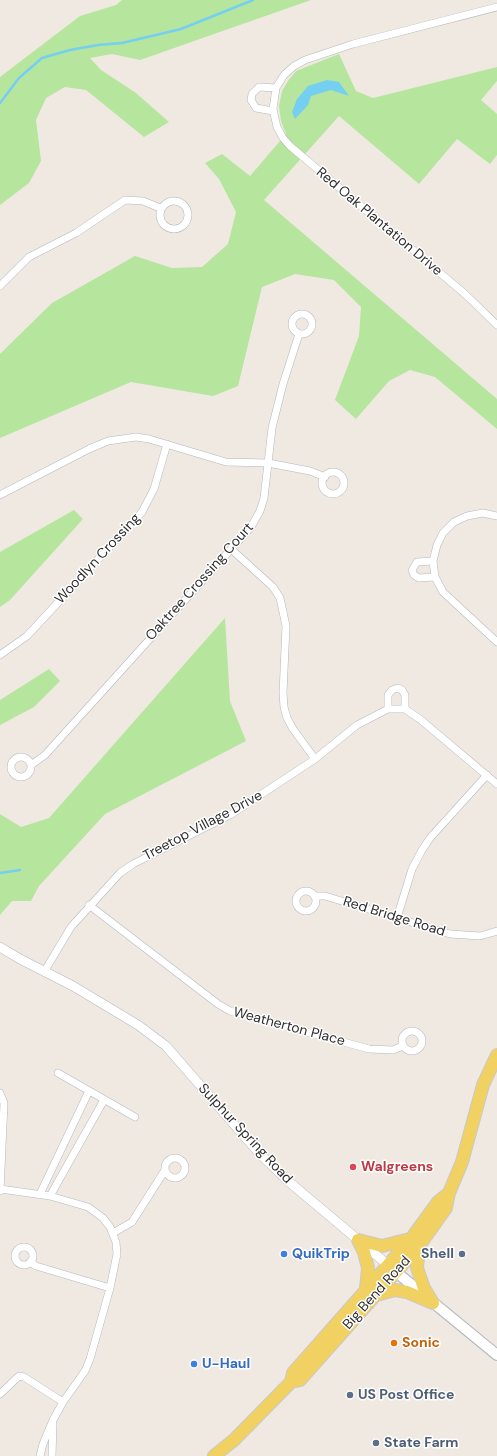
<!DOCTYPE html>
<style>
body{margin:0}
canvas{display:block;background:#efe9e1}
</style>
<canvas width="497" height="1456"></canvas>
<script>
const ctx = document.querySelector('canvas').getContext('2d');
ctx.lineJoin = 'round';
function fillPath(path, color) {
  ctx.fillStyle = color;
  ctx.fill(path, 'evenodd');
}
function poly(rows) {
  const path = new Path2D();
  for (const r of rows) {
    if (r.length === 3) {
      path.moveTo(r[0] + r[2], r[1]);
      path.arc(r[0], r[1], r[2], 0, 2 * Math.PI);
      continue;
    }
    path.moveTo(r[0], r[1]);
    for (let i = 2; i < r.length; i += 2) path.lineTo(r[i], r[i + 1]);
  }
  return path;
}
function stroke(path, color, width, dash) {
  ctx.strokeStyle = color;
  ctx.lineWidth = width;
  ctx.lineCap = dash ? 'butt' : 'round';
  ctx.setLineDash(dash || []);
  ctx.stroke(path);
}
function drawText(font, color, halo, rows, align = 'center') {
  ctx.font = font + ' "DM Sans",sans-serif';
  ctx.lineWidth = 3;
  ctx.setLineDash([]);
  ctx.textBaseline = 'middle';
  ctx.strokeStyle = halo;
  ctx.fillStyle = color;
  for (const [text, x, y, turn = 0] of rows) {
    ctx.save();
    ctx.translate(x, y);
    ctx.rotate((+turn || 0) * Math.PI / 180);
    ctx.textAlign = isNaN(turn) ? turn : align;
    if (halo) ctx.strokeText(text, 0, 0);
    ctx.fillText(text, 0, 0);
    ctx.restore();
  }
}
const green = poly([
 [122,0,311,0,140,60,112,54,90,58,101,70,136,93,169,122,144,137,86,90,65,87,46,98,36,120,41,161,29,183,0,205,0,77,80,16,116,5],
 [339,54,356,91,373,98,497,67,497,81,481,100,497,114,497,155,490,164,457,139,419,184,339,116,264,200,497,399,497,429,435,377,410,370,389,381,356,419,335,400,359,336,361,307,334,280,295,274,262,287,238,386,213,396,131,382,0,438,0,354,52,303,135,256,172,268,202,267,228,244,236,212,219,179,205,163,222,154,250,176,286,134,281,121,279,106,282,91,288,81,296,71],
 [74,510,83,519,10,600,0,607,0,552],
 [225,618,230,701,246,741,105,814,39,886,31,901,12,901,0,915,0,814,21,827,49,818],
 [49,669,60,681,34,707,0,725,0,700]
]);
const water = poly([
 [327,80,339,82,349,96,331,90,311,96,308,105,295,119,292,112,297,99,308,86]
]);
const stream = poly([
 [0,103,19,78,42,58,70,50,98,45,122,43,181,29,253,0],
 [0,873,20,870]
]);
const minor = poly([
 [497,7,353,44,305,60,294,66,284,75,276,88,273,109,277,127,283,138,290,146,465,294,497,325],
 [273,111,256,108,251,100,252,94,259,87,276,88],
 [174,215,14],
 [0,286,29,257,76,233,125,200,143,201,160,208],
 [302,324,10],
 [333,483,11],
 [0,495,89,449,108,441,136,437,149,439,226,462,268,463,310,471,325,477],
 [497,516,483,513,467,516,454,522,443,533,437,545,433,561,435,577,443,592,497,642],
 [231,549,273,587,280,598,286,626,283,693,284,707,287,718,293,729,315,759],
 [433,561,417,562,412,570,414,575,419,578,435,577],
 [0,655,27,636,142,512,154,489,167,444],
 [388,709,388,695,392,690,398,688,402,690,405,695,405,709],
 [21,767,10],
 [31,765,45,755,251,527,260,511,264,498,272,428,283,384,299,334],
 [306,901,10],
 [315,896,325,896,450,934,480,936,497,931],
 [89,905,218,1004,230,1011,369,1049,393,1050,403,1046],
 [397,918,412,869,422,850,430,838,487,775],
 [44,972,71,927,120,873,133,864,230,815,315,759,357,725,388,709,405,709,421,720,497,784],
 [412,1041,10],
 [58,1073,135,1117],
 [0,1093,4,1103,0,1191],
 [175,1168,10],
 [0,1189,50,1196,88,1207,103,1218,110,1227,116,1242,117,1254,110,1288,90,1359,85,1371,63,1402,53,1420,43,1444,40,1456],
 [40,1194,89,1091],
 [50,1196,104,1100],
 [113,1233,132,1222,165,1170],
 [24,1256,9],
 [30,1262,36,1266,110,1288],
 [0,1394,19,1376,24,1377,63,1402],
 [52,1456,53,1424]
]);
const tertiary = poly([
 [0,947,20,959,73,986,138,1025,166,1046,259,1153,288,1181,388,1265]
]);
const secondary = poly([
 [390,1267,497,1355]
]);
const primary = poly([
 [358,1240,382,1246,410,1239],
 [358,1240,364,1252,368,1268,366,1289],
 [419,1246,417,1268,424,1288,433,1303],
 [376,1295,395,1290,407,1292,433,1303],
 [291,1382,300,1380,419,1246,446,1208,449,1193,462,1162,483,1085,497,1055],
 [214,1456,234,1440,291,1382,293,1373,411,1239,438,1202,449,1193]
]);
const markers = [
 [353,1167,4,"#e0444e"],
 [284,1254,4,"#3f7fe0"],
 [462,1254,4,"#5c6f8a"],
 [394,1343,4,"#e8710a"],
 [194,1364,4,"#3f7fe0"],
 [350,1395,4,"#5c6f8a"],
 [376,1443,4,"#5c6f8a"]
];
const streetNames = [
 ["Red Oak Plantation Drive",379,222,40],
 ["Woodlyn Crossing",98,559,-47],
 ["Oaktree Crossing Court",200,582,-48],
 ["Treetop Village Drive",203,826,-28],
 ["Red Bridge Road",394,917,17],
 ["Weatherton Place",289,1027,15],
 ["Sulphur Spring Road",245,1134,47],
 ["Big Bend Road",377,1293,-48]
];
const healthNames = [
 ["Walgreens",361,1167]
];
const shopNames = [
 ["QuikTrip",292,1254],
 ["U-Haul",202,1364]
];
const serviceNames = [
 ["Shell",454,1254,"right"],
 ["US Post Office",358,1395],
 ["State Farm",384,1443]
];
const foodNames = [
 ["Sonic",402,1343]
];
fillPath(green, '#b6e59e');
fillPath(water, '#75cff0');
stroke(stream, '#75cff0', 2.5);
stroke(minor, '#b4b7c1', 8);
stroke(tertiary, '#b4b7c1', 10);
stroke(secondary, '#b4b7c1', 12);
stroke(primary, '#c9c9c9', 14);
stroke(minor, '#fff', 7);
stroke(tertiary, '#fff', 9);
stroke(secondary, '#fff', 10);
stroke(primary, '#f2d163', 12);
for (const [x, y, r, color] of markers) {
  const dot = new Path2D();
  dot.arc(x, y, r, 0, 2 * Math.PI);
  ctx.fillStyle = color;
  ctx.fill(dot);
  stroke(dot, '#fff', 1.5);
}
drawText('14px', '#2e2e2e', '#fff', streetNames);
drawText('bold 14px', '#be3a42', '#fff', healthNames, 'left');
drawText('bold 14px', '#366cbe', '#fff', shopNames, 'left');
drawText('bold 14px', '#4e5e75', '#fff', serviceNames, 'left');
drawText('bold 14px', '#c56008', '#fff', foodNames, 'left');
</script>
